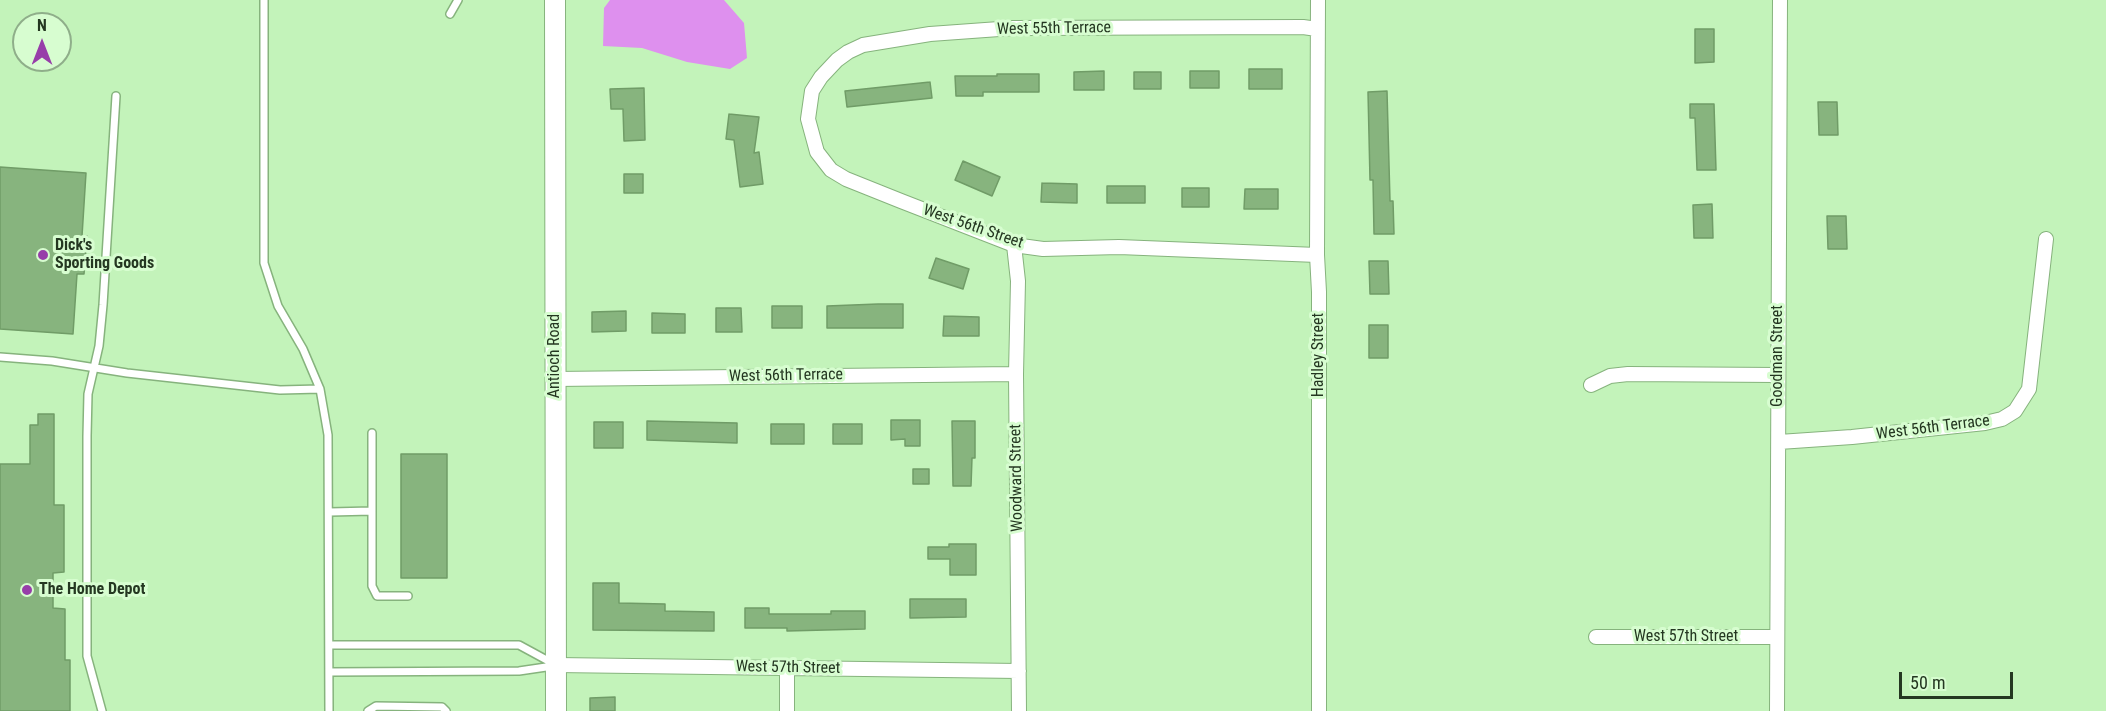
<!DOCTYPE html>
<style>
body{margin:0}
#map{position:relative;width:2106px;height:711px;overflow:hidden;background:#c3f3ba;font-family:"Roboto Condensed",sans-serif}
canvas{display:block}
.north{position:absolute;left:12px;top:12px;width:60px;height:60px;box-sizing:border-box;background:#d7fdd0;border:2px solid #8fae8a;border-radius:50%;rotate:0deg;font-size:16px;font-weight:700;line-height:24px;text-align:center;color:#243721}
.north::after{content:'';display:block;margin:auto;width:21px;height:27px;background:#973ea9;clip-path:polygon(50% 0,100% 100%,50% 72%,0 100%)}
.scale{position:absolute;left:1899px;top:672px;width:114px;height:27px;box-sizing:border-box;border:3px solid #243721;border-top:0;padding-left:8px;font-size:18px;line-height:21px;white-space:nowrap;color:#243721;-webkit-text-stroke:4px #d7fdd0;paint-order:stroke}
</style>
<div id="map">
<canvas width="2106" height="711"></canvas>
<div class="north">N</div>
<div class="scale">50 m</div>
</div>
<script>
const ctx = document.querySelector('canvas').getContext('2d');
ctx.lineJoin = 'round';
function fillPath(path, color) {
  ctx.fillStyle = color;
  ctx.fill(path, 'evenodd');
}
function poly(rows) {
  const path = new Path2D();
  for (const r of rows) {
    path.moveTo(r[0], r[1]);
    for (let i = 2; i < r.length; i += 2) path.lineTo(r[i], r[i + 1]);
  }
  return path;
}
function stroke(path, color, width, dash) {
  ctx.strokeStyle = color;
  ctx.lineWidth = width;
  ctx.lineCap = dash ? 'butt' : 'round';
  ctx.setLineDash(dash || []);
  ctx.stroke(path);
}
function drawText(font, color, halo, rows, align = 'center') {
  ctx.font = font + ' "Roboto Condensed",sans-serif';
  ctx.lineWidth = 6;
  ctx.setLineDash([]);
  ctx.textBaseline = 'middle';
  ctx.strokeStyle = halo;
  ctx.fillStyle = color;
  for (const [text, x, y, turn = 0] of rows) {
    ctx.save();
    ctx.translate(x, y);
    ctx.rotate((+turn || 0) * Math.PI / 180);
    ctx.textAlign = isNaN(turn) ? turn : align;
    if (halo) ctx.strokeText(text, 0, 0);
    ctx.fillText(text, 0, 0);
    ctx.restore();
  }
}
const water = poly([
 [610,0,724,0,744,23,747,58,730,69,687,62,642,48,603,46,604,8]
]);
const building = poly([
 [1695,29,1714,29,1714,62,1695,63,1695,29],
 [1249,69,1282,69,1282,89,1249,89,1249,69],
 [1104,71,1104,90,1074,90,1074,72,1104,71],
 [1190,71,1219,71,1219,88,1190,88,1190,71],
 [1134,72,1161,72,1161,89,1134,89,1134,72],
 [997,74,1039,74,1039,92,983,92,983,96,956,96,955,76,997,76,997,74],
 [930,82,932,98,847,107,845,91,930,82],
 [644,88,645,140,624,141,623,109,611,109,610,89,644,88],
 [1387,91,1390,201,1393,201,1394,234,1374,234,1373,180,1370,180,1368,92,1387,91],
 [1818,102,1837,102,1838,135,1819,135,1818,102],
 [1690,104,1714,104,1716,170,1697,170,1695,118,1690,118,1690,104],
 [729,114,759,117,754,153,759,152,763,184,740,187,734,140,726,139,729,114],
 [963,161,1000,177,992,196,955,180,963,161],
 [0,167,86,173,82,236,87,236,84,274,77,274,73,334,0,329,0,167],
 [624,174,643,174,643,193,624,193,624,174],
 [1042,183,1077,184,1077,203,1041,202,1042,183],
 [1107,186,1145,186,1145,203,1107,203,1107,186],
 [1182,188,1209,188,1209,207,1182,207,1182,188],
 [1245,189,1278,189,1278,209,1244,209,1245,189],
 [1712,204,1713,238,1694,238,1693,205,1712,204],
 [1827,216,1846,216,1847,249,1828,249,1827,216],
 [936,258,969,269,963,289,929,278,936,258],
 [1369,261,1388,261,1389,294,1370,294,1369,261],
 [878,304,903,304,903,328,827,328,827,306,878,304],
 [772,306,802,306,802,328,772,328,772,306],
 [716,308,741,308,742,332,716,332,716,308],
 [626,311,626,331,592,332,592,312,626,311],
 [652,313,685,314,685,333,652,333,652,313],
 [944,316,979,317,979,336,943,336,944,316],
 [1369,325,1388,325,1388,358,1369,358,1369,325],
 [38,414,54,414,54,505,64,505,64,572,53,573,53,608,65,609,65,660,70,660,70,711,0,711,0,464,30,464,30,425,38,425,38,414],
 [891,420,920,420,920,446,905,446,905,439,891,440,891,420],
 [647,421,737,423,737,443,647,440,647,421],
 [952,421,975,421,975,458,972,458,971,486,953,486,952,421],
 [594,422,623,422,623,448,594,448,594,422],
 [771,424,804,424,804,444,771,444,771,424],
 [833,424,862,424,862,444,833,444,833,424],
 [401,454,447,454,447,578,401,578,401,454],
 [913,469,929,469,929,484,913,484,913,469],
 [949,544,976,544,976,575,950,575,950,559,928,559,928,547,949,547,949,544],
 [593,583,619,583,619,603,665,604,665,611,714,612,714,631,593,630,593,583],
 [910,599,966,599,966,617,910,618,910,599],
 [745,608,769,608,769,614,831,614,831,611,865,611,865,629,787,631,787,628,745,628,745,608],
 [615,697,615,711,590,711,590,698,615,697]
]);
const lane = poly([
 [264,0,264,263,278,306,303,349,320,389,328,435,329,711],
 [450,14,458,0],
 [0,357,52,361,127,373,280,390,320,389],
 [372,433,372,586,377,596,408,596],
 [330,512,372,511],
 [329,645,519,645,554,664],
 [329,672,519,671,553,666],
 [102,711,87,656,87,436,88,394,99,346,103,305,116,96],
 [368,711,376,706,442,707,446,711]
]);
const street = poly([
 [1318,0,1317,255,1319,292,1319,711],
 [1317,29,1303,27,1013,28,930,34,863,45,848,52,837,60,821,77,812,91,808,119,817,152,831,170,846,179,901,201,1014,245,1043,249,1119,247,1317,255],
 [1014,245,1018,281,1016,374,1019,711],
 [555,379,1016,374],
 [1591,385,1610,376,1628,374,1777,375],
 [1779,442,1852,437,1985,423,2002,419,2015,411,2029,389,2046,239],
 [1596,637,1776,637],
 [556,665,1019,671],
 [787,711,787,668],
 [1777,711,1780,0]
]);
const secondary = poly([
 [555,0,556,711]
]);
const markers = [
 [43,255,6,"#973ea9"],
 [27,590,6,"#973ea9"]
];
const streetNames = [
 ["West 55th Terrace",1054,29,-1],
 ["West 56th Street",973,227,19],
 ["Hadley Street",1319,355,-90],
 ["Antioch Road",555,356,-90],
 ["Goodman Street",1778,356,-90],
 ["West 56th Terrace",786,376,-1],
 ["West 56th Terrace",1933,428,-7],
 ["Woodward Street",1017,478,-91],
 ["West 57th Street",1686,637],
 ["West 57th Street",788,668,1]
];
const poiNames = [
 ["Dick's",55,246],
 ["Sporting Goods",55,264],
 ["The Home Depot",39,590]
];
fillPath(water, '#de90ee');
fillPath(building, '#87b47e');
stroke(building, '#709c67', 1.5);
stroke(lane, '#86b37d', 10);
stroke(street, '#86b37d', 16);
stroke(secondary, '#86b37d', 22);
stroke(lane, '#fff', 7);
stroke(street, '#fff', 14);
stroke(secondary, '#fff', 20);
for (const [x, y, r, color] of markers) {
  const dot = new Path2D();
  dot.arc(x, y, r, 0, 2 * Math.PI);
  ctx.fillStyle = color;
  ctx.fill(dot);
  stroke(dot, '#d7fdd0', 2);
}
drawText('16px', '#243721', '#d7fdd0', streetNames);
drawText('bold 16px', '#243721', '#d7fdd0', poiNames, 'left');
</script>
